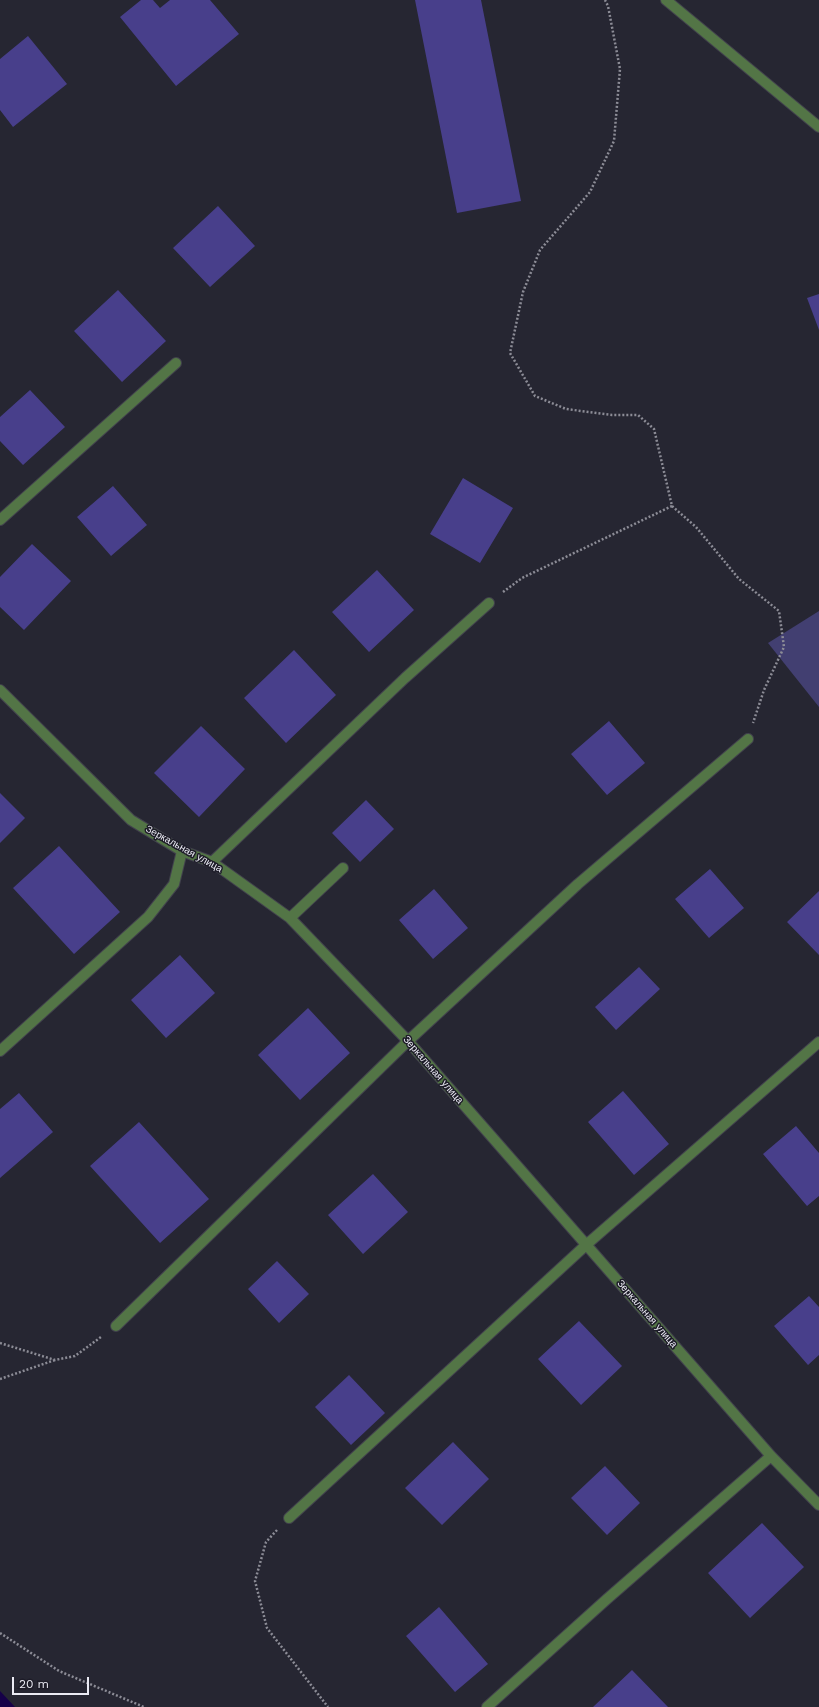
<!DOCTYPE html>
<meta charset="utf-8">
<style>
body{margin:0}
#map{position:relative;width:819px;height:1707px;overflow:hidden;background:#262632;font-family:"Work Sans",sans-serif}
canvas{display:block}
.scale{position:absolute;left:12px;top:1677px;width:77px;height:18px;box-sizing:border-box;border:2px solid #ebebf4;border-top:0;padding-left:5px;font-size:12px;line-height:14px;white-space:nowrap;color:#ebebf4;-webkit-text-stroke:3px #1d1c28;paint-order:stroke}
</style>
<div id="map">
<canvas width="819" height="1707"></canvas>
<div class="scale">20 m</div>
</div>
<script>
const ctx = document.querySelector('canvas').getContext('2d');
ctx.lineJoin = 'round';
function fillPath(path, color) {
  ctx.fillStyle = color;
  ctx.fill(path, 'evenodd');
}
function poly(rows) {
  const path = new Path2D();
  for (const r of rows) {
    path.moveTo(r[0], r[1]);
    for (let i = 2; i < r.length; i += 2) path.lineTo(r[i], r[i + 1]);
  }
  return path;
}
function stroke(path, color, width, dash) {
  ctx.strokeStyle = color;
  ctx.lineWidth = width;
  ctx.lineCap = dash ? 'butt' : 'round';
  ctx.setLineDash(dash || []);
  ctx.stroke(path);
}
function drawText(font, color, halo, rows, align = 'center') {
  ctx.font = font + ' "Work Sans",sans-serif';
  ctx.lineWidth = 3;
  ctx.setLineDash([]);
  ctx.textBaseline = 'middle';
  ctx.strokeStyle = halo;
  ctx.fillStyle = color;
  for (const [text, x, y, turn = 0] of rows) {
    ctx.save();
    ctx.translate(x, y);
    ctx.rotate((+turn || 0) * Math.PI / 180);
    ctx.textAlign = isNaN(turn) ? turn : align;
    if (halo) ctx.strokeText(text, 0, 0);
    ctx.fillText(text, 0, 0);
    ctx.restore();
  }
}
const green = poly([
 [819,611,819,707,768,643]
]);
const water = poly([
 [0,1691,15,1707,0,1707]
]);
const building = poly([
 [141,0,153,0,160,8,170,0,210,0,239,34,176,86,120,17],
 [415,0,481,0,521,201,457,213],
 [28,36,67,84,13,127,0,110,0,59],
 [218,206,255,246,210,287,173,248],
 [118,290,166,341,122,382,74,331],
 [819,294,819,330,807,298],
 [30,390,65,427,23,465,0,441,0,417],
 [463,478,513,508,480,563,430,534],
 [113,486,147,525,111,556,77,517],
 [32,544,71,581,24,630,0,607,0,577],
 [377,570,414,610,369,652,332,612],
 [294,650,336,695,286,743,244,698],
 [609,721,645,763,607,795,571,754],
 [201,726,245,769,199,817,154,773],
 [0,793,25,818,0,843],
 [366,800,394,829,360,862,332,833],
 [59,846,120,912,74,954,13,888],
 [710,869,744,908,709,938,675,899],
 [434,889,468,928,433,959,399,920],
 [819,891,819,955,787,922],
 [180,955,215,993,166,1038,131,1000],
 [639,967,660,989,616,1030,595,1007],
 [308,1008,350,1053,300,1100,258,1055],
 [623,1091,669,1144,634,1175,588,1122],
 [19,1093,53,1132,0,1178,0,1109],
 [139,1122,209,1199,160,1243,90,1166],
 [796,1126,819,1153,819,1196,807,1206,763,1154],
 [373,1174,408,1212,363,1254,328,1215],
 [277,1261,309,1294,279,1323,248,1289],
 [809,1296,819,1307,819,1355,808,1365,774,1326],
 [579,1321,622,1366,581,1405,538,1359],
 [349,1375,385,1413,351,1445,315,1407],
 [453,1442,489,1479,442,1525,405,1488],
 [605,1466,640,1503,607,1535,571,1498],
 [762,1523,804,1567,750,1618,708,1573],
 [439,1607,488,1664,455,1692,406,1636],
 [632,1670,668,1707,593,1707]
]);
const path = poly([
 [672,506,696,527,739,579,779,611,784,647,764,690,753,723],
 [503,592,522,578,672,506,654,429,638,415,612,415,566,409,535,396,510,353,523,292,540,250,590,192,614,141,620,69,608,6,605,0],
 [0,1343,55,1360,75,1356,101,1337],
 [0,1379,55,1360],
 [277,1530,266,1542,255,1581,267,1628,328,1707],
 [0,1633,59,1671,144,1707]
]);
const minor = poly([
 [666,0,819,127],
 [0,520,176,363],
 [0,690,131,820,182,851,212,862,290,918,408,1041,771,1456,819,1505],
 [212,862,405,678,489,603],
 [290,918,343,868],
 [0,1051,148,917,174,884,182,851],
 [116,1326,408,1041,578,884,748,739],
 [289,1518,586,1245,819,1042],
 [487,1707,607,1599,771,1456]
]);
const streetNames = [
 ["Зеркальная улица",184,849,29],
 ["Зеркальная улица",433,1070,49],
 ["Зеркальная улица",647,1314,49]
];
fillPath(green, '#423f71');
fillPath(water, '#160048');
fillPath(building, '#483f8b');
stroke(minor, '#42424d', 12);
stroke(path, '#8c8c96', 2.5, [2, 2]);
stroke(minor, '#537546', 10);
drawText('10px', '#ebebf4', '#1d1c28', streetNames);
</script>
